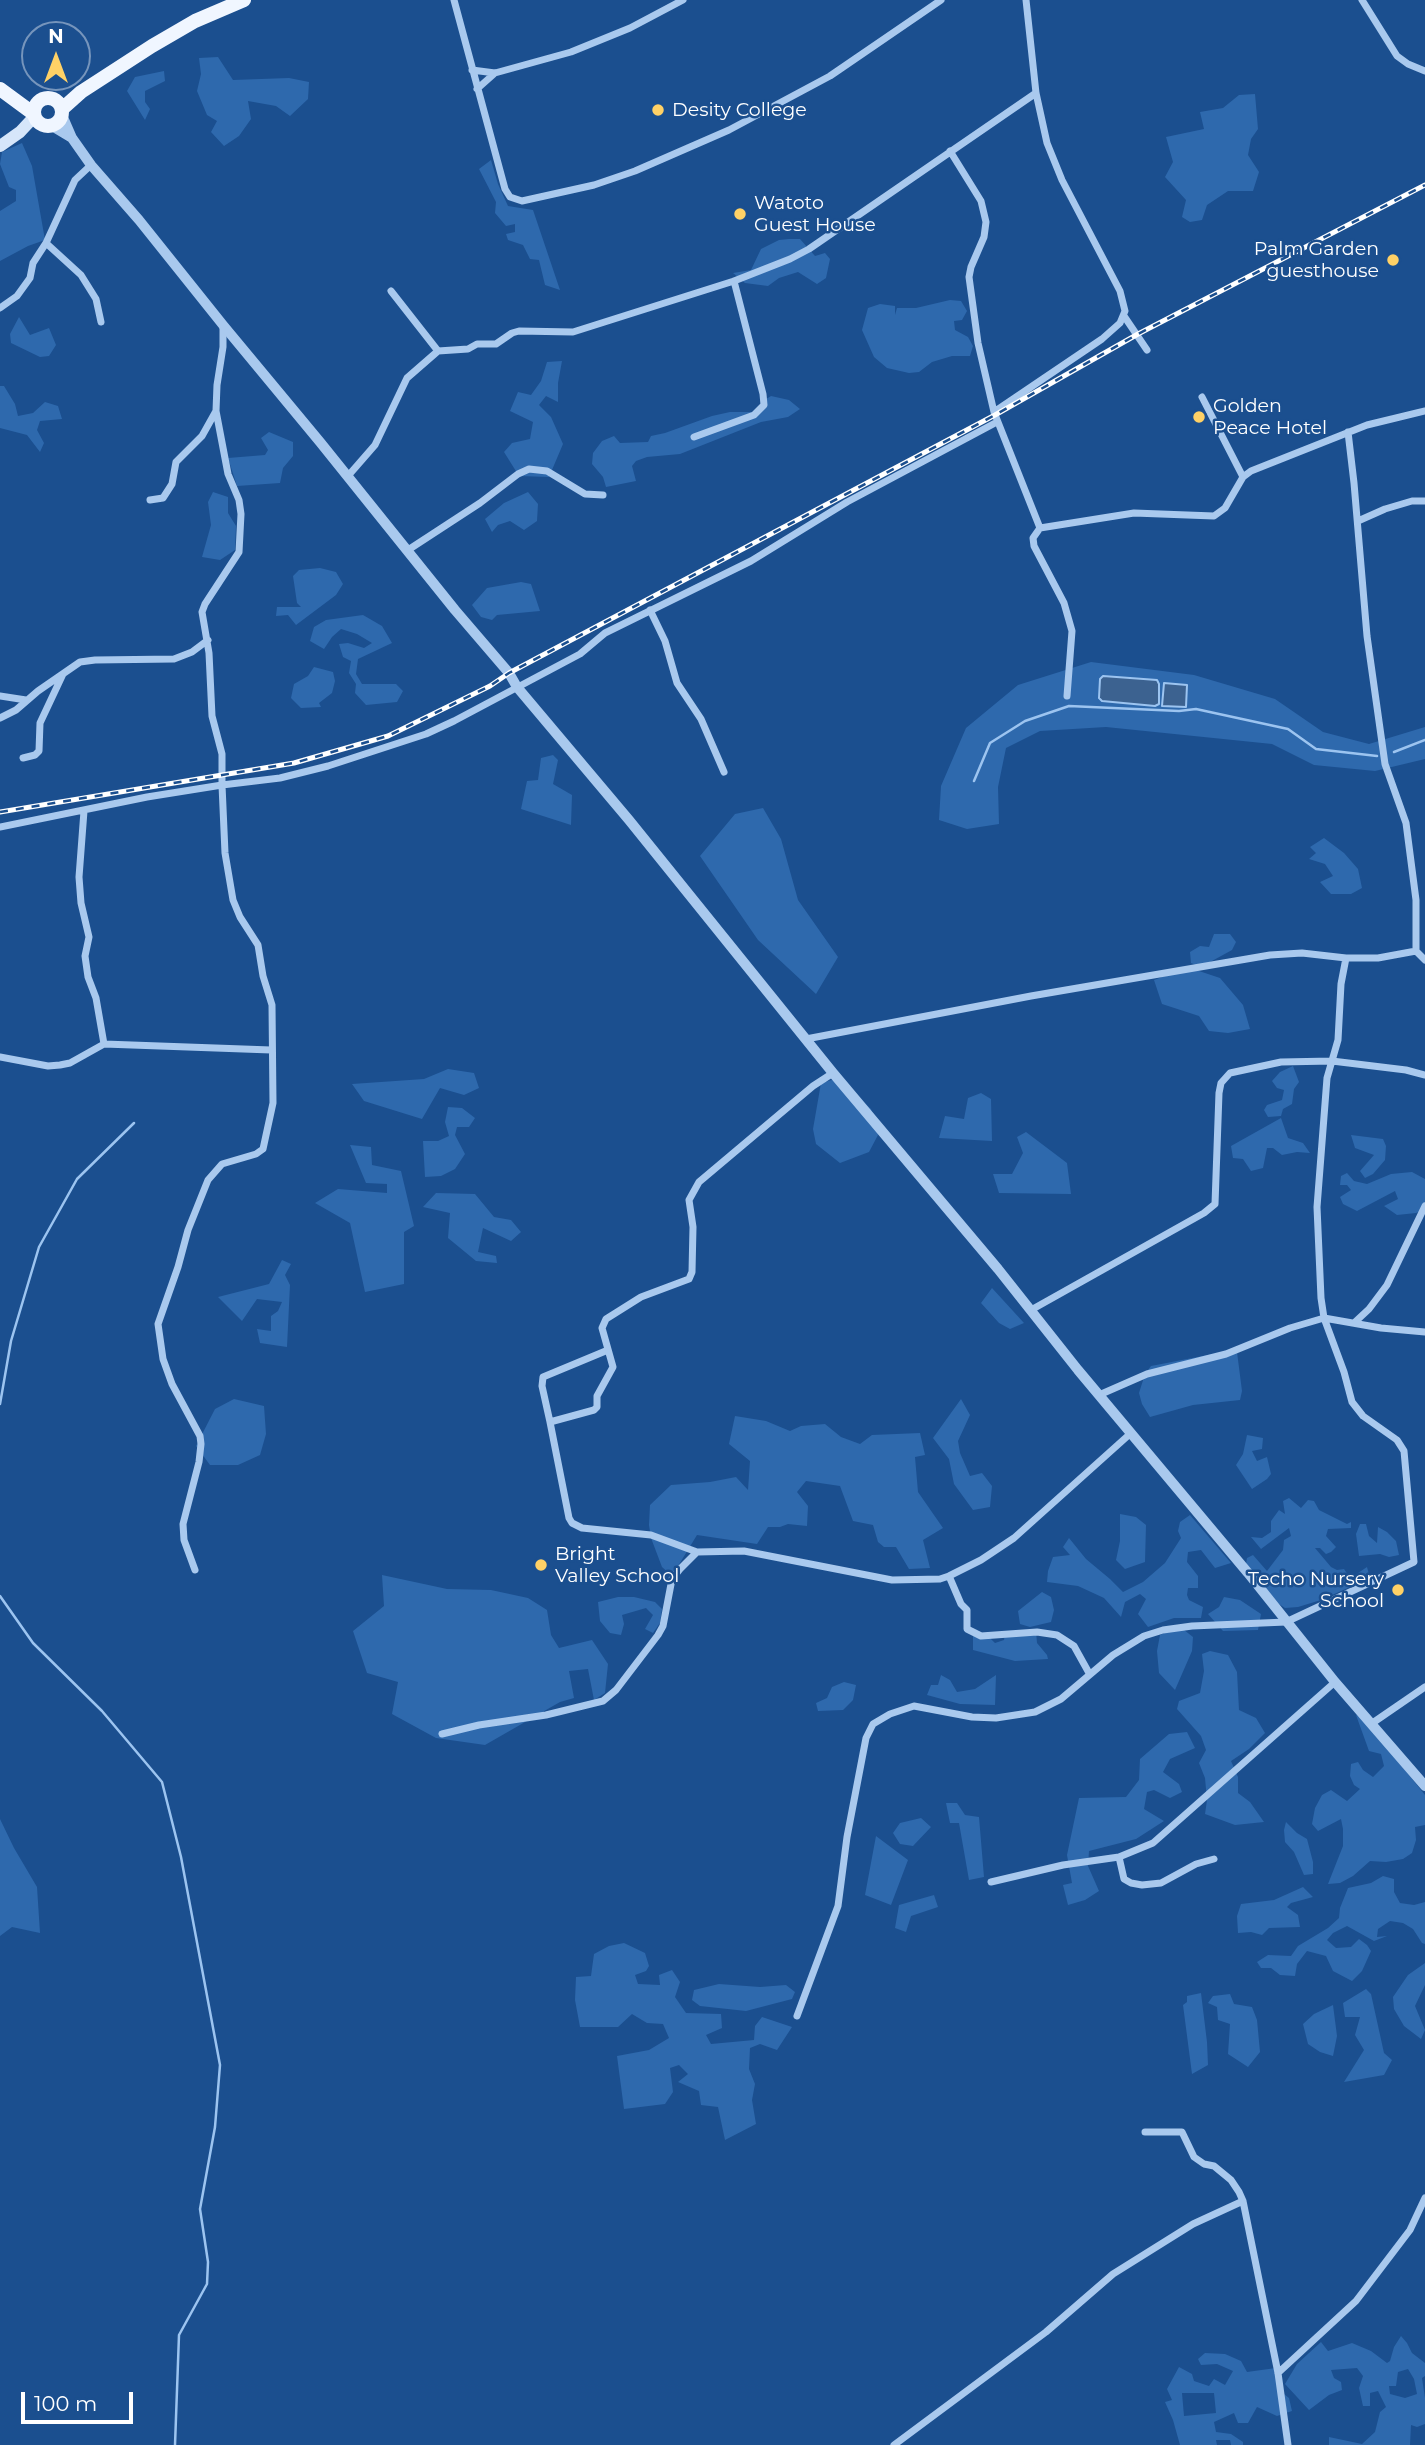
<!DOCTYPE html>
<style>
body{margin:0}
#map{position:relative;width:1425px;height:2445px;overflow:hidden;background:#1b4f8f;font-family:Montserrat,sans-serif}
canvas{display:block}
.north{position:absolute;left:21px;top:21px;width:70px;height:70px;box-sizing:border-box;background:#1b4f8f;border:2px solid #7695bc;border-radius:50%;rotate:0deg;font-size:19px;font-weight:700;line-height:28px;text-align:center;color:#fff}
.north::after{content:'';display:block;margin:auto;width:24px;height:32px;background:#ffd166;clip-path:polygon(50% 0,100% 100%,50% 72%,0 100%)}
.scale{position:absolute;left:21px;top:2392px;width:112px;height:32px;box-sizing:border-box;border:4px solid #fff;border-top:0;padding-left:9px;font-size:21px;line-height:24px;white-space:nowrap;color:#fff;-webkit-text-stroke:5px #1b4f8f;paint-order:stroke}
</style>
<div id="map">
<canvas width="1425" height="2445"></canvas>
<div class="north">N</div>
<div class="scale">100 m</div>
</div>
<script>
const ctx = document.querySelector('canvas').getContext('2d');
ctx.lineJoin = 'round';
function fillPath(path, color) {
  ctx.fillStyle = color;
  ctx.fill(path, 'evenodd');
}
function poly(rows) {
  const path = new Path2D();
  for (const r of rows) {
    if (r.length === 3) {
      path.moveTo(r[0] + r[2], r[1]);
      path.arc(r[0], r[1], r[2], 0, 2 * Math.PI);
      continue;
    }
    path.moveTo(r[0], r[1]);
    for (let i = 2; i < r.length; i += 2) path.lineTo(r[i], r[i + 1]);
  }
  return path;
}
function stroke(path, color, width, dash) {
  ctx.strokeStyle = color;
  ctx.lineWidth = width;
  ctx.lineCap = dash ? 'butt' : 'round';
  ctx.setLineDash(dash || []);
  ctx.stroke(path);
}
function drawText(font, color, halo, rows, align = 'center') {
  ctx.font = font + ' Montserrat,sans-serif';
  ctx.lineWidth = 5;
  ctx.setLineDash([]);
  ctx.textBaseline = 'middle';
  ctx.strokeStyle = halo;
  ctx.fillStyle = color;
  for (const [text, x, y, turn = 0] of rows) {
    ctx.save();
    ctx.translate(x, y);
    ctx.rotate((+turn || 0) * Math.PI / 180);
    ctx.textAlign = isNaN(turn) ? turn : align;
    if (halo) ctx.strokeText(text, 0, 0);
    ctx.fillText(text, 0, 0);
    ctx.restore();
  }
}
const green = poly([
 [218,57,233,80,289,78,309,82,308,99,290,116,276,106,248,101,251,119,239,136,224,146,211,132,217,121,207,115,197,91,201,74,199,58],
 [164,71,165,81,145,91,145,102,150,109,145,120,127,91,135,77],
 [1255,94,1258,129,1251,139,1248,155,1259,172,1253,191,1228,191,1207,205,1202,220,1190,222,1182,217,1186,200,1165,177,1173,162,1166,137,1204,129,1200,112,1223,108,1239,95],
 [22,143,32,166,45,240,28,246,0,261,0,211,16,201,16,190,9,187,0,164,2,152],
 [491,160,498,184,508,206,533,210,560,290,545,285,539,260,530,259,523,245,508,240,506,234,515,232,515,224,506,226,495,213,496,202,479,169],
 [789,239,800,239,815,256,825,253,830,259,826,278,817,284,798,272,779,278,768,286,745,283,733,273,751,270,761,249,779,240],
 [950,300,961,301,967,311,962,320,954,321,955,330,968,337,973,346,970,356,952,356,932,362,919,372,909,373,887,368,874,357,862,330,868,308,880,304,895,306,895,315,897,308,916,308],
 [19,317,30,335,49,328,56,345,49,356,40,357,11,343,10,334],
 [562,361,558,383,558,402,546,396,539,405,551,417,563,444,549,477,519,476,504,452,512,443,530,439,533,422,510,411,518,392,531,395,541,381,547,362],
 [0,386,4,386,15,404,18,416,33,413,45,402,58,406,62,419,40,421,37,430,44,443,40,452,27,435,0,428],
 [771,396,789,400,800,409,788,417,761,422,680,454,647,457,636,461,632,466,636,481,606,487,603,477,592,464,593,453,602,441,614,436,620,443,648,442,651,436,665,433,712,416,730,412,757,412,763,401],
 [269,432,293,442,293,456,283,468,280,483,237,486,228,458,265,455,268,450,261,438],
 [213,492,228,497,228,513,236,526,235,550,220,560,202,557,211,525,208,502],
 [528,492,538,504,537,521,524,530,510,521,498,525,492,532,485,519,504,503],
 [320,568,336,572,343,584,336,595,296,625,288,615,276,616,277,607,301,607,297,603,293,576,299,570],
 [521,582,531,584,540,611,497,615,492,620,481,617,472,605,487,588],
 [363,615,382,626,392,643,358,659,356,674,362,684,396,684,403,691,397,702,366,705,355,693,356,684,349,673,351,661,343,657,339,644,348,643,364,648,372,643,357,634,341,629,332,637,324,649,310,641,314,627,326,620],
 [1091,662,1194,675,1275,699,1323,732,1369,744,1425,727,1425,759,1375,771,1314,765,1272,744,1106,727,1040,731,1006,748,998,787,999,824,967,829,939,820,941,786,966,728,1018,685],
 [314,667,333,672,335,681,332,693,319,703,321,707,301,708,291,698,294,684,308,676],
 [553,755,558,760,553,784,572,795,571,825,521,809,527,781,538,780,541,758],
 [763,808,781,839,798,900,838,957,816,994,758,940,700,856,735,814],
 [1324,838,1344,853,1358,869,1362,888,1351,894,1331,894,1320,882,1333,876,1325,864,1309,859,1316,853,1310,847],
 [1214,934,1230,934,1236,942,1232,950,1201,967,1191,963,1190,952,1200,946,1209,947],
 [1196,970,1220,978,1243,1005,1250,1029,1228,1033,1209,1031,1199,1016,1162,1004,1154,980,1173,973],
 [1293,1066,1299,1082,1294,1089,1292,1104,1283,1109,1281,1116,1268,1117,1264,1110,1267,1105,1282,1100,1284,1090,1277,1088,1272,1081,1280,1072],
 [448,1069,474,1073,479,1088,464,1095,440,1088,422,1119,364,1101,352,1084,424,1079],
 [839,1078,871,1109,878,1135,869,1152,840,1163,816,1144,813,1129,821,1083],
 [981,1093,991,1099,992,1141,939,1138,945,1116,964,1119,968,1098],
 [448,1107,462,1108,475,1118,469,1127,457,1127,455,1135,465,1154,455,1169,441,1176,425,1177,423,1141,438,1141,449,1136,445,1122],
 [1281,1118,1288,1138,1303,1143,1310,1153,1297,1152,1282,1155,1273,1148,1267,1148,1263,1168,1251,1171,1243,1159,1233,1158,1231,1146],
 [1026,1132,1067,1163,1071,1194,999,1193,993,1174,1012,1174,1023,1153,1017,1137],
 [1351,1135,1383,1139,1386,1146,1385,1160,1373,1174,1365,1178,1360,1171,1374,1155,1355,1148],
 [350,1145,371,1147,372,1165,401,1171,414,1226,404,1232,404,1284,365,1292,350,1223,315,1203,338,1189,387,1193,387,1184,366,1183],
 [1412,1172,1425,1179,1425,1210,1416,1213,1397,1215,1384,1206,1398,1199,1395,1191,1357,1211,1343,1204,1340,1197,1351,1190,1347,1185,1340,1185,1341,1176,1347,1173,1354,1181,1367,1184,1391,1174],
 [436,1193,475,1194,494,1217,511,1220,521,1232,511,1241,483,1228,478,1252,496,1256,497,1263,476,1261,448,1238,450,1213,423,1207],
 [282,1260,291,1264,285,1275,290,1285,287,1347,260,1343,257,1329,271,1331,271,1316,278,1311,282,1302,257,1299,242,1321,218,1297,269,1284],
 [992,1288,1024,1323,1010,1329,999,1323,981,1303],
 [1237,1352,1242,1391,1240,1400,1193,1405,1150,1417,1142,1404,1139,1393,1145,1374,1151,1366,1213,1354],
 [234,1399,264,1406,266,1434,260,1455,238,1465,210,1465,196,1446,215,1409],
 [961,1399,970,1415,958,1441,960,1453,970,1476,982,1473,992,1486,990,1507,973,1510,954,1484,949,1459,933,1438],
 [735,1416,766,1421,790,1431,801,1426,825,1424,841,1437,860,1444,872,1435,920,1433,925,1455,915,1457,918,1492,943,1528,923,1540,930,1568,909,1569,896,1547,884,1547,878,1542,873,1525,853,1521,840,1486,806,1481,797,1492,808,1506,807,1526,788,1524,780,1527,768,1527,757,1544,697,1535,672,1576,662,1567,651,1538,649,1525,650,1505,671,1485,710,1482,736,1477,748,1490,750,1461,729,1444],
 [1247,1435,1263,1438,1262,1449,1252,1451,1257,1461,1267,1457,1271,1474,1267,1479,1252,1489,1236,1465,1243,1454],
 [1289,1498,1301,1508,1308,1500,1314,1501,1319,1510,1347,1524,1351,1522,1351,1528,1328,1529,1326,1536,1336,1547,1331,1552,1326,1554,1320,1548,1315,1548,1331,1567,1337,1570,1344,1569,1348,1575,1355,1575,1367,1567,1370,1578,1321,1600,1298,1607,1285,1608,1279,1604,1246,1564,1247,1558,1253,1555,1267,1571,1283,1550,1284,1540,1291,1536,1289,1528,1261,1549,1251,1537,1262,1538,1271,1532,1271,1521,1279,1510,1285,1514,1283,1501],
 [1120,1514,1136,1517,1146,1525,1145,1562,1125,1569,1116,1560,1120,1541],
 [1190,1515,1231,1563,1215,1568,1201,1550,1188,1552,1187,1562,1198,1576,1198,1588,1188,1588,1187,1595,1189,1600,1203,1607,1201,1618,1174,1618,1148,1627,1138,1614,1146,1599,1140,1594,1125,1602,1121,1617,1104,1598,1078,1586,1047,1582,1048,1571,1053,1557,1070,1555,1063,1547,1069,1538,1086,1559,1110,1579,1123,1592,1143,1582,1165,1563,1181,1538,1178,1531,1180,1522],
 [1360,1524,1366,1524,1369,1536,1377,1543,1378,1527,1387,1532,1396,1541,1399,1555,1389,1557,1380,1554,1359,1556,1356,1534],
 [382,1575,447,1589,491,1590,528,1598,547,1610,551,1635,559,1648,592,1640,608,1664,605,1693,594,1700,588,1669,569,1671,574,1698,560,1702,485,1745,436,1738,392,1714,398,1682,367,1673,353,1631,384,1606],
 [1042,1592,1051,1597,1054,1610,1051,1622,1030,1627,1020,1624,1018,1611],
 [618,1597,634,1597,655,1602,662,1609,660,1623,653,1633,645,1629,653,1615,646,1608,622,1615,624,1624,621,1635,610,1633,600,1621,598,1602],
 [1224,1597,1240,1600,1261,1614,1258,1630,1223,1631,1208,1614,1219,1607],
 [1179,1626,1193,1637,1192,1651,1175,1690,1159,1673,1157,1651,1160,1635],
 [1036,1631,1037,1643,1047,1655,1048,1659,1015,1661,973,1650,973,1634,988,1636,995,1643,1004,1640,1005,1632],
 [1210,1651,1228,1655,1237,1672,1239,1710,1256,1718,1265,1733,1249,1749,1231,1761,1238,1777,1238,1793,1250,1802,1264,1822,1235,1825,1205,1814,1207,1800,1205,1778,1199,1763,1206,1750,1201,1736,1177,1709,1179,1701,1200,1693,1204,1671,1202,1654],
 [941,1675,950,1680,957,1692,975,1689,996,1675,995,1705,960,1704,927,1695,931,1685,938,1685],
 [844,1682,856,1685,853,1700,843,1710,818,1711,816,1703,827,1698,832,1687],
 [1356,1715,1364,1719,1425,1795,1425,1825,1415,1827,1416,1840,1412,1853,1403,1859,1386,1862,1370,1861,1353,1876,1340,1883,1328,1884,1343,1846,1343,1829,1341,1819,1318,1831,1312,1824,1315,1808,1322,1795,1331,1790,1347,1801,1360,1789,1354,1785,1350,1776,1351,1764,1358,1762,1363,1770,1373,1777,1384,1766,1381,1754,1369,1751],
 [1187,1732,1195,1748,1170,1759,1163,1772,1179,1784,1182,1792,1170,1798,1154,1790,1147,1792,1144,1809,1164,1821,1136,1839,1089,1851,1088,1866,1099,1891,1085,1900,1068,1905,1063,1885,1072,1883,1067,1855,1079,1798,1126,1797,1139,1780,1140,1759,1169,1734],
 [946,1803,957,1803,965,1815,979,1817,984,1877,969,1880,959,1823,950,1823],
 [921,1818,931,1827,913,1846,900,1844,893,1833,900,1823],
 [0,1819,14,1848,37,1887,40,1933,12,1927,0,1936],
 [1286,1822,1297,1833,1307,1839,1313,1862,1313,1874,1304,1875,1294,1852,1285,1842,1284,1830],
 [876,1836,908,1860,891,1905,865,1895],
 [1383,1876,1394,1879,1394,1892,1400,1903,1414,1905,1425,1902,1425,1944,1422,1943,1413,1929,1403,1923,1390,1921,1378,1929,1377,1937,1387,1936,1374,1941,1347,1926,1333,1933,1327,1940,1336,1948,1351,1947,1359,1939,1367,1945,1371,1951,1362,1971,1352,1981,1333,1971,1326,1956,1307,1951,1297,1964,1295,1976,1280,1975,1271,1968,1261,1968,1257,1962,1268,1955,1291,1956,1298,1946,1328,1928,1339,1918,1340,1908,1348,1888,1371,1883],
 [1303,1887,1313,1897,1291,1903,1287,1907,1298,1915,1300,1927,1269,1928,1262,1935,1251,1932,1238,1933,1237,1916,1241,1904,1274,1900],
 [934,1895,938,1907,911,1916,906,1932,895,1928,899,1905],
 [624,1943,645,1953,649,1966,646,1971,635,1975,638,1984,660,1985,659,1975,672,1970,680,1982,675,1997,686,2013,721,2014,722,2028,706,2035,711,2044,754,2040,755,2026,762,2017,792,2027,777,2050,760,2044,750,2048,749,2069,755,2084,752,2100,756,2124,725,2140,718,2107,701,2105,699,2091,678,2082,688,2074,679,2065,670,2068,673,2092,665,2104,624,2109,617,2056,649,2050,669,2038,663,2024,647,2023,632,2014,618,2027,580,2027,575,2000,576,1977,591,1976,594,1954,609,1946],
 [1425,1963,1425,1985,1415,2006,1425,2030,1421,2039,1404,2026,1394,2009,1393,1997,1408,1975],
 [719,1984,760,1987,786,1985,795,1992,792,1999,746,2011,700,2006,692,2000,694,1990],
 [1366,1989,1371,1994,1384,2053,1392,2060,1384,2075,1344,2082,1364,2050,1355,2035,1360,2017,1345,2017,1343,2003],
 [1201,1993,1207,2042,1208,2065,1192,2074,1183,2005,1187,2002,1187,1996],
 [1230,1994,1234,2004,1252,2007,1257,2020,1260,2052,1248,2067,1228,2054,1230,2024,1218,2020,1217,2007,1208,2003,1213,1996],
 [1333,2005,1337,2036,1333,2056,1320,2052,1308,2044,1303,2024,1314,2014],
 [1401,2336,1407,2343,1412,2353,1425,2363,1425,2376,1422,2378,1425,2398,1425,2424,1417,2427,1411,2425,1410,2445,1329,2445,1329,2437,1362,2444,1375,2432,1380,2412,1386,2407,1378,2391,1370,2393,1370,2406,1363,2406,1359,2388,1363,2376,1357,2368,1331,2370,1334,2378,1341,2382,1342,2390,1329,2395,1309,2410,1285,2384,1297,2364,1321,2342,1328,2351,1352,2343,1371,2351,1387,2363,1390,2361,1394,2347],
 [1408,2369,1414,2379,1417,2394,1405,2398,1390,2394,1389,2386,1396,2386,1398,2372],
 [1205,2353,1225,2354,1241,2361,1247,2372,1276,2368,1279,2390,1289,2398,1292,2411,1277,2416,1257,2407,1248,2423,1238,2423,1234,2413,1214,2422,1216,2432,1231,2434,1243,2442,1243,2445,1231,2445,1230,2440,1216,2440,1217,2445,1180,2445,1173,2420,1165,2402,1172,2400,1167,2389,1179,2367,1192,2374,1194,2381,1209,2386,1214,2379,1225,2385,1233,2371,1217,2364,1201,2365,1198,2359],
 [1182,2393,1214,2393,1216,2413,1184,2416]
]);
const water = poly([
 [1103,676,1157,680,1159,684,1159,704,1155,706,1102,701,1099,698,1100,679,1103,676],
 [1164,683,1187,685,1186,707,1162,706,1164,683]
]);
const stream = poly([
 [1394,752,1425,740],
 [974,781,990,743,1025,721,1069,706,1179,711,1196,709,1288,729,1316,749,1377,756],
 [0,1404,11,1341,39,1247,77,1179,134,1123],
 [0,1596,33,1643,102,1711,162,1782,181,1857,220,2065,215,2127,200,2209,208,2262,207,2284,179,2335,175,2445]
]);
const minor = poly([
 [454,0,505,189,510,197,522,201,594,185,635,171,729,130,830,76,941,0],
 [1026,0,1036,93,1047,143,1062,180,1120,291,1125,311,1120,323,1102,339,994,412,1040,528],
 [1362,0,1397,56,1408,64,1425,71],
 [472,70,495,73,571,52,630,28,683,0],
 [477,89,495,73],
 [950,151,981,201,986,222,984,237,971,267,969,277,978,343,994,412],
 [91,165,75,180,46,243,81,275,96,299,101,322],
 [391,291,438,351],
 [0,308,17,296,30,278,33,263,46,243],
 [1124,316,1147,350],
 [1202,397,1243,477],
 [1348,432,1354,483,1367,636,1385,764,1406,823,1416,900,1416,951,1425,960],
 [694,437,754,415,764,405,763,394,734,281],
 [348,476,375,445,407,378,438,351,468,349,477,344,496,344,512,333,519,331,573,332,734,281,790,259,809,249,1036,93],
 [150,500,163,498,172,484,176,462,202,436,216,411,217,385,223,347,223,325],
 [1358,521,1385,509,1412,501,1425,501],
 [408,550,480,503,518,474,529,469,547,471,585,494,603,495],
 [650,610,665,641,677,683,701,719,724,772],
 [0,696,26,700],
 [1067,696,1072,631,1064,603,1034,546,1033,538,1040,528,1134,513,1214,516,1225,508,1243,477,1251,471,1367,425,1425,411],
 [0,718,16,710,38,691,80,662,95,660,174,659,192,652,208,640],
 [23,758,35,755,39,751,40,723,63,674],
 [84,811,79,877,81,903,89,937,85,956,88,977,96,998,104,1044],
 [0,827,147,797,222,785,222,754,212,716,209,653,202,612,205,604,239,552,241,514,239,500,228,474,216,411],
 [806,1039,1031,996,1270,955,1302,953,1346,958],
 [0,1057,48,1066,60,1065,70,1063,104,1044,271,1050],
 [1031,1310,1204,1213,1215,1204,1219,1093,1221,1083,1230,1073,1281,1062,1332,1061,1406,1070,1425,1075],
 [1354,1323,1369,1309,1387,1285,1425,1206],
 [1099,1395,1147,1374,1226,1354,1290,1328,1324,1318,1381,1328,1425,1332],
 [550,1422,542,1386,543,1377,608,1350],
 [697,1552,651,1535,582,1528,572,1523,569,1518,550,1422,594,1410,597,1407,597,1396,613,1367,602,1328,606,1319,641,1297,689,1279,692,1272,693,1227,689,1200,699,1182,813,1086,833,1073],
 [195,1570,184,1540,183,1524,199,1462,201,1444,200,1436,172,1384,163,1359,158,1324,178,1267,188,1230,208,1180,222,1164,256,1154,263,1149,273,1103,272,1005,263,976,258,945,240,917,233,900,225,853,222,785,280,778,328,766,426,734,454,721,580,654,605,633,751,561,847,502,997,422],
 [949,1576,961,1604,967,1610,967,1629,981,1636,1037,1632,1057,1635,1074,1646,1089,1673],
 [1371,1724,1425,1687],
 [442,1734,479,1725,546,1715,603,1701,616,1690,658,1635,663,1626,672,1579,680,1569,697,1552,744,1551,892,1580,940,1579,949,1576,981,1560,1014,1538,1131,1433],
 [1119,1857,1124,1879,1131,1883,1142,1885,1161,1883,1196,1864,1214,1859],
 [991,1882,1063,1865,1119,1857,1153,1843,1335,1682],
 [797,2016,838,1906,847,1837,866,1738,873,1724,890,1714,914,1706,972,1717,996,1718,1035,1712,1061,1699,1113,1655,1144,1636,1163,1630,1192,1626,1286,1622,1414,1562,1404,1451,1397,1440,1363,1416,1352,1402,1344,1372,1324,1318,1321,1298,1317,1207,1327,1078,1338,1040,1341,984,1346,958,1378,958,1416,951],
 [1145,2132,1182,2132,1194,2157,1204,2164,1214,2166,1231,2180,1239,2192,1243,2201,1278,2373,1288,2445],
 [1278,2373,1356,2301,1410,2230,1425,2198],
 [894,2445,1046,2332,1113,2274,1193,2224,1243,2201]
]);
const tertiary = poly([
 [62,115,72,138,91,165,139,220,223,325,320,442,455,610,509,673,517,687,629,820,833,1073,998,1269,1078,1370,1248,1573,1335,1682,1425,1786],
 [52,126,72,138]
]);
const secondary = poly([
 [0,146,20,132,34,117]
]);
const primary = poly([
 [0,89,34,114],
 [48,112,14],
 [62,109,81,92,152,46,195,21,244,0]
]);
const rail = poly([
 [0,812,294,763,388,736,490,686,509,673,995,415,1138,334,1425,185]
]);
const markers = [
 [658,110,7,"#ffd166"],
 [740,214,7,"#ffd166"],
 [1393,260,7,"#ffd166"],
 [1199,417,7,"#ffd166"],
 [541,1565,7,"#ffd166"],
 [1398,1590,7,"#ffd166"]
];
const poiNames = [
 ["Desity College",672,110],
 ["Watoto",754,203],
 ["Guest House",754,225],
 ["Palm Garden",1379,249,"right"],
 ["guesthouse",1379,271,"right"],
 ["Golden",1213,406],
 ["Peace Hotel",1213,428],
 ["Bright",555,1554],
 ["Valley School",555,1576],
 ["Techo Nursery",1384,1579,"right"],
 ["School",1384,1601,"right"]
];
fillPath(green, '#2e69ad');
fillPath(water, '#3c6290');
stroke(water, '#9cc4f0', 2);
stroke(stream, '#9cc4f0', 2.5);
stroke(minor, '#a9c9ee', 7);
stroke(tertiary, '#a9c9ee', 10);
stroke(secondary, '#d6e6fa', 12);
stroke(primary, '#f0f6ff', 14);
stroke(rail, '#fff', 5);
stroke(rail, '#1b4f8f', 2.5, [8]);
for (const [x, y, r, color] of markers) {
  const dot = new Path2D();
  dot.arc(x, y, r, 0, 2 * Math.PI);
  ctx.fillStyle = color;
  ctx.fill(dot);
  stroke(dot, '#1b4f8f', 2.5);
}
drawText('19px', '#fff', '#1b4f8f', poiNames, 'left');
</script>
